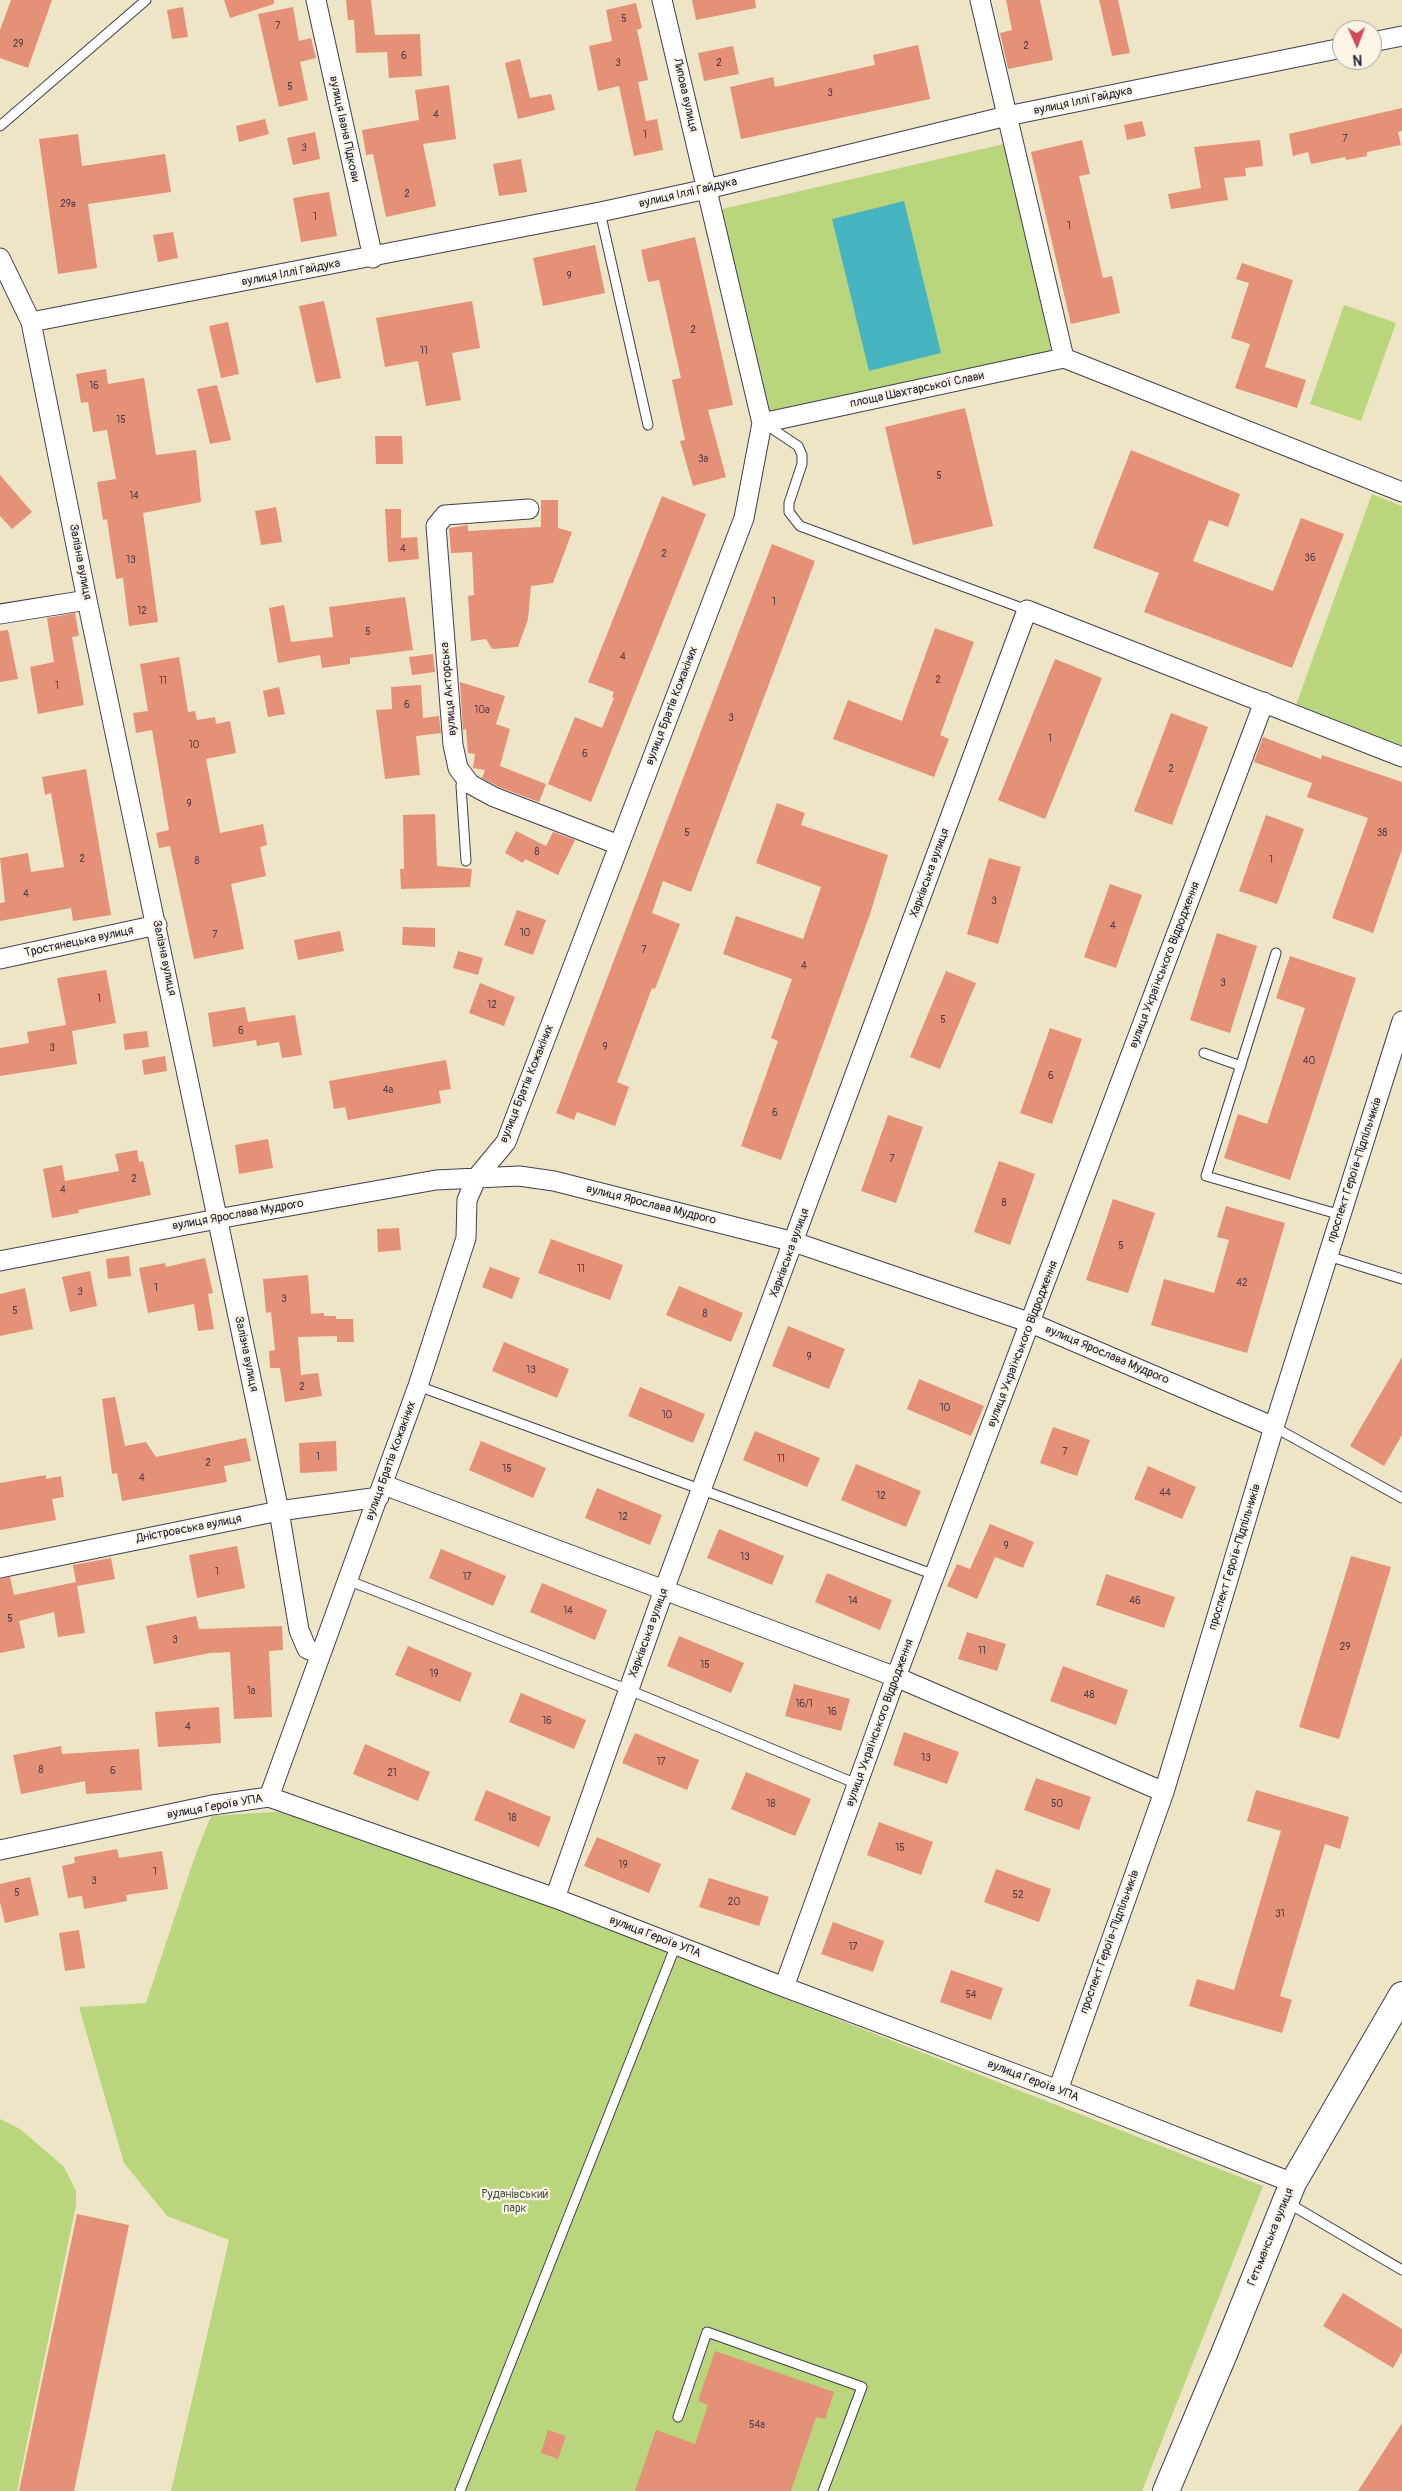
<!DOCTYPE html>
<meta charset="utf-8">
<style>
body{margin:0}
#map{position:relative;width:1402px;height:2491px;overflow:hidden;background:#eee5c6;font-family:Pangolin,sans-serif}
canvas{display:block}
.north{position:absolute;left:1332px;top:20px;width:50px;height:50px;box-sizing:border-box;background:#fcf5e5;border:1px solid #a5a1a1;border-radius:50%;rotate:178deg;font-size:14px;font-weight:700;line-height:20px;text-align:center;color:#22223b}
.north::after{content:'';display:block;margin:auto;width:18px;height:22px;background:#d1495b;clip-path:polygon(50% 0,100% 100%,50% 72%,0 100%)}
</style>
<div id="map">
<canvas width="1402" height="2491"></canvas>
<div class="north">N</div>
</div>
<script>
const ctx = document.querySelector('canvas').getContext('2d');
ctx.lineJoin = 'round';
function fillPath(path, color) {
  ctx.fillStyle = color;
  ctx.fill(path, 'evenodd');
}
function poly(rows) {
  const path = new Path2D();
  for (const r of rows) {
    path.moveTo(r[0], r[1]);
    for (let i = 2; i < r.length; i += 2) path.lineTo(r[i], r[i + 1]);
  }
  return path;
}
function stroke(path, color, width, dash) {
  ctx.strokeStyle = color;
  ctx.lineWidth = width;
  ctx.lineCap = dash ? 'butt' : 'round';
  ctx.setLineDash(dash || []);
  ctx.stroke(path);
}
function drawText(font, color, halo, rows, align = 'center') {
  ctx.font = font + ' Pangolin,sans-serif';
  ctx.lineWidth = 4.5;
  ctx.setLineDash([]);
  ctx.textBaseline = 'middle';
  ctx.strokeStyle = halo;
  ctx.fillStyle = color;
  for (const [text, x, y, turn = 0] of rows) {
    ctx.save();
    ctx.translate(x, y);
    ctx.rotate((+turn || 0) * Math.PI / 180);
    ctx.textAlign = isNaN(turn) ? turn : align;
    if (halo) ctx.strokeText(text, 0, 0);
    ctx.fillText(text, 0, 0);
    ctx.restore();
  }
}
const green = poly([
 [1004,144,1052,353,766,419,718,210],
 [1344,305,1396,323,1361,421,1310,404],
 [1372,494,1402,506,1402,749,1296,705],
 [304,1810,1263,2186,1142,2491,171,2491,229,2240,167,2216,124,2163,79,2007,146,2003,195,1856,211,1816],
 [0,2119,20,2129,64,2167,76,2191,76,2205,17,2491,0,2491]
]);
const water = poly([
 [904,201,941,353,869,371,832,219]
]);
const building = poly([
 [11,0,52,0,28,68,0,58,0,30],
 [224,0,274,0,274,4,230,18],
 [346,0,371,0,375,35,420,34,422,76,389,78,387,52,356,53,354,20,348,20],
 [692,0,755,0,756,8,696,20],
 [1006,0,1040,0,1053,60,1008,69,1000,33,1012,30],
 [1099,0,1118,0,1130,53,1112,56],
 [636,3,642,28,637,30,648,80,638,82,646,121,657,119,663,150,634,156,619,86,598,91,589,46,612,41,606,10],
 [183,7,188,37,172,39,167,10],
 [293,7,299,41,311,38,316,58,300,62,308,100,279,107,258,14],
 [918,45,930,99,741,139,730,87,773,77,775,87,875,65,873,55],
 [733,46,739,74,704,81,698,53],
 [520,59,530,98,551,94,555,110,518,119,505,63],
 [449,85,456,139,423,144,436,206,386,217,373,154,366,155,362,130,419,120,415,90],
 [1402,108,1402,131,1398,132,1401,145,1367,152,1367,156,1346,160,1345,157,1311,164,1308,152,1293,156,1289,134],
 [265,119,269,134,239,142,236,126],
 [1142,121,1146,136,1127,140,1124,125],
 [315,132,320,159,293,165,287,138],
 [78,134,82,166,165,154,171,192,88,204,97,268,58,274,39,139],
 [1082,140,1090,174,1079,176,1103,278,1112,276,1120,313,1071,324,1031,152],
 [1260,140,1263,166,1245,168,1246,176,1224,178,1228,200,1171,209,1168,194,1201,188,1194,147],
 [521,159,527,192,499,196,493,164],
 [329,192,337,236,301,242,293,198],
 [173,232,178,258,158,262,153,235],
 [695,237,733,405,708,410,726,477,693,486,680,441,685,440,672,380,681,378,659,280,648,282,641,250],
 [595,245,605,293,543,306,533,258],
 [1242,263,1293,280,1265,367,1306,380,1297,408,1235,388,1250,344,1231,338,1249,283,1236,279],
 [324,301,341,378,316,383,299,306],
 [472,301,480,348,452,353,461,400,426,406,418,361,385,367,376,318],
 [228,322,239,374,221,378,209,326],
 [106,369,108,384,144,378,156,455,196,450,201,502,143,513,158,622,129,626,123,578,116,579,107,519,103,520,97,482,116,479,107,430,93,432,88,402,81,403,76,374],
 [217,385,231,440,210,444,197,389],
 [965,408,993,526,913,545,885,427],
 [375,436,402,436,403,464,376,464],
 [1131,450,1240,494,1228,527,1209,520,1193,561,1273,591,1301,518,1344,534,1292,668,1144,612,1159,573,1093,548],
 [0,475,32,512,12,529,0,516],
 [662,496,706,514,591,802,548,784,575,717,602,728,614,698,612,697,614,692,588,682],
 [541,500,558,500,558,528,572,532,553,583,531,586,528,619,518,647,492,649,486,639,471,641,468,596,474,595,472,552,451,553,449,528,468,525,468,531,541,527],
 [276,507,282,542,261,545,255,511],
 [385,509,401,509,401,538,417,537,419,559,388,562],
 [772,544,815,561,691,892,663,881,652,913,680,924,655,989,652,988,617,1082,629,1087,615,1126,577,1112,574,1120,556,1113],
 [405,597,413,650,350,658,350,664,322,668,320,655,278,663,269,608,284,605,291,642,333,637,329,607],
 [75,613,79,636,72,637,84,705,38,714,30,667,54,662,47,618],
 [935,628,974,642,940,735,949,739,934,777,833,739,848,700,902,721],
 [8,630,18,679,0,682,0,631],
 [433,654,435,672,412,675,409,657],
 [179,657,188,712,195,711,197,720,215,717,216,724,230,721,236,753,206,759,220,833,263,824,267,845,260,847,266,876,231,884,244,949,194,959,170,846,159,848,156,833,169,830,152,730,136,733,133,713,148,711,140,664],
 [1055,659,1102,678,1045,819,998,800],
 [460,682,505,696,496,724,510,729,500,766,546,784,539,802,499,787,482,778,485,770,473,768,475,754,468,753,466,729,463,730],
 [421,685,423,718,439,716,441,733,416,736,420,775,385,779,376,710,392,709,391,687],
 [279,687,285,714,268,717,263,691],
 [1171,713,1208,727,1172,825,1134,811],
 [1263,737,1321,759,1322,755,1402,782,1402,849,1373,933,1332,918,1368,818,1307,797,1312,783,1254,762],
 [86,769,111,915,73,921,71,908,0,921,0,903,5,902,0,858,28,853,31,872,64,867,51,793,45,795,42,777],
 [777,803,805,813,801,825,888,855,870,914,781,1160,741,1146,778,1041,771,1038,792,979,723,954,736,916,803,939,821,887,756,863],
 [435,814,437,866,472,869,470,887,401,889,400,869,404,869,403,815],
 [1266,815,1304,829,1277,904,1239,891],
 [516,831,546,846,553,832,575,840,558,875,525,859,523,863,505,853],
 [989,858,1021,867,998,944,967,934],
 [1110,884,1142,895,1116,968,1084,957],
 [517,910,546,920,533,955,504,945],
 [403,927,435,928,435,947,402,945],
 [340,931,344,951,298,960,294,940],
 [1217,933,1257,946,1230,1033,1190,1020],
 [458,951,483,958,478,975,453,968],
 [1290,956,1356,978,1290,1180,1224,1158,1238,1114,1267,1124,1305,1008,1276,998],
 [106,970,116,1023,72,1031,77,1064,0,1076,0,1048,29,1043,27,1032,66,1025,57,978],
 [946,971,976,983,940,1069,910,1057],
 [480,983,515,997,504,1026,469,1013],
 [245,1007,248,1022,295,1015,302,1055,282,1058,279,1042,257,1046,256,1040,213,1047,208,1013],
 [1050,1028,1082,1039,1052,1124,1020,1113],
 [147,1031,149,1047,125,1050,123,1034],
 [165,1056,167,1071,144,1075,142,1060],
 [446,1060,451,1089,439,1091,441,1103,348,1120,345,1107,334,1109,329,1081],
 [888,1115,923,1127,896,1203,861,1191],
 [268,1139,273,1168,239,1174,235,1145],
 [137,1150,139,1162,143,1161,151,1195,78,1210,79,1213,52,1218,43,1169,62,1165,65,1181,119,1171,115,1154],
 [999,1161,1035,1174,1010,1245,974,1232],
 [1113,1199,1155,1213,1128,1293,1086,1280],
 [1226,1206,1285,1223,1247,1353,1151,1325,1164,1279,1214,1293,1229,1240,1217,1237],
 [399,1228,401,1250,378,1252,377,1229],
 [551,1239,623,1265,610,1300,538,1273],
 [129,1256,131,1276,108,1279,106,1259],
 [205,1258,213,1293,208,1294,214,1329,198,1331,194,1304,148,1313,139,1268,165,1263,166,1267],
 [490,1267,520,1278,512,1299,482,1287],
 [90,1271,97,1306,70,1312,62,1277],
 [308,1275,311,1314,324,1313,324,1316,336,1316,336,1319,353,1319,354,1342,337,1342,337,1336,298,1337,301,1375,318,1373,322,1396,285,1402,280,1368,270,1368,269,1351,275,1350,271,1312,266,1313,263,1279],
 [679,1286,743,1313,731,1342,666,1315],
 [25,1288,33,1329,0,1336,0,1294],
 [788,1326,845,1349,829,1389,772,1366],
 [504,1342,569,1369,557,1398,492,1371],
 [1402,1357,1402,1435,1384,1466,1350,1446],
 [919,1379,984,1406,971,1436,907,1409],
 [640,1387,705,1414,693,1443,628,1416],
 [115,1397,125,1446,146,1442,156,1457,246,1438,251,1461,224,1466,227,1482,122,1501,117,1473,112,1474,102,1399],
 [1053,1427,1090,1440,1077,1476,1040,1463],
 [755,1431,820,1458,807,1487,743,1460],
 [336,1441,337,1471,300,1473,299,1443],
 [481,1441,546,1468,533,1498,469,1470],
 [856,1464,921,1491,906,1527,841,1500],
 [1148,1466,1196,1487,1182,1519,1134,1499],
 [46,1475,46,1479,61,1476,64,1497,52,1499,56,1520,0,1530,0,1483],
 [597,1488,662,1515,650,1545,585,1518],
 [990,1524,1034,1542,1023,1568,995,1557,977,1599,947,1586,957,1564,970,1569],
 [719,1529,784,1556,772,1585,707,1558],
 [237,1546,245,1588,197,1598,189,1555],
 [441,1549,506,1576,493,1606,429,1578],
 [1351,1556,1391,1567,1339,1739,1299,1727],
 [111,1558,115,1579,77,1586,85,1633,58,1637,54,1612,19,1621,25,1648,0,1653,0,1579,10,1577,14,1595,76,1582,73,1565],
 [827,1573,892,1600,880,1630,815,1602],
 [1106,1574,1175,1597,1164,1628,1096,1605],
 [542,1583,607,1610,595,1640,530,1612],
 [196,1616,199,1629,282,1626,283,1650,269,1651,272,1717,234,1719,230,1652,210,1653,154,1664,146,1626],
 [967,1632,1006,1644,997,1671,958,1659],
 [679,1636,744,1663,731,1693,667,1666],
 [408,1646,472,1673,460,1702,395,1675],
 [1063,1666,1128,1690,1116,1725,1050,1701],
 [794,1684,850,1699,841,1731,785,1716],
 [521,1693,586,1720,574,1749,509,1722],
 [219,1707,221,1743,158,1747,155,1712],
 [904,1732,959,1752,947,1784,893,1765],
 [635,1733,699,1760,687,1790,622,1763],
 [365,1744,430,1772,418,1801,353,1774],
 [61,1746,62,1754,139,1749,142,1790,86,1794,85,1781,21,1794,13,1755],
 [746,1772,811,1799,795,1836,731,1809],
 [1036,1778,1091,1797,1079,1830,1024,1810],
 [486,1790,551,1817,539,1847,474,1820],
 [1256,1790,1349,1817,1340,1849,1325,1844,1280,1996,1292,2000,1282,2033,1189,2006,1197,1979,1234,1990,1281,1831,1247,1821],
 [879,1822,933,1842,921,1875,867,1855],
 [597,1837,661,1864,649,1893,584,1866],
 [117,1849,119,1858,162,1851,168,1889,126,1895,127,1901,84,1909,82,1896,68,1898,62,1866,75,1863,74,1857],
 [996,1869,1051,1889,1039,1922,984,1902],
 [30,1877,39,1915,5,1923,0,1902,0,1884],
 [709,1878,769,1897,759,1926,699,1907],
 [833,1922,884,1941,873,1972,821,1954],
 [79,1930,85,1968,65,1971,59,1933],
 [951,1970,1003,1988,991,2020,940,2002],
 [77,2214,129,2225,74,2491,19,2491],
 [1343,2293,1402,2329,1402,2352,1393,2368,1323,2326],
 [715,2351,834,2392,825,2419,816,2417,791,2491,635,2491,656,2430,695,2444,708,2405,698,2401],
 [1402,2423,1402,2491,1358,2491],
 [548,2430,566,2436,558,2459,541,2453]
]);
const lane = poly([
 [0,126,146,0],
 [600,212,648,425],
 [765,424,798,446,802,455,802,464,789,503,789,512,800,526,1027,610],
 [462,778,461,786,466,861],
 [1276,953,1206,1176,1341,1215],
 [1204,1053,1241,1066],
 [1328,1256,1402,1279],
 [418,1386,935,1575],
 [1274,1427,1402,1498],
 [347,1580,629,1690,857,1784],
 [1288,2203,1402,2270],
 [678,2417,707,2332,862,2387,823,2491],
 [460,2491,676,1945]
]);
const street = poly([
 [316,0,373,258],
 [980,0,1064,358],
 [1372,42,1402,36],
 [0,258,31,322,87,600,279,1511,299,1630,307,1649,320,1654],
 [31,322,600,212,707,189,1007,116,1342,48],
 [1064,358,1402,492],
 [762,423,1064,358],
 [529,509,445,515,436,526,453,745,458,768,470,784,494,797,619,845],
 [0,614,87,600],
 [0,959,157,925],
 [0,1261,217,1219,436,1180,519,1176,554,1181,794,1242,1031,1323,1274,1427],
 [384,1485,896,1677,1164,1792],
 [0,1568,279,1511,379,1497],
 [269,1797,418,1386,466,1238,467,1200,477,1177,506,1142,744,518,762,423,662,0],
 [0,1850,212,1805,269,1797,555,1898,784,1987,1058,2090,1293,2183],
 [555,1898,664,1590,1027,610,1402,757],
 [784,1987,896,1677,1264,702],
 [1058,2090,1164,1792,1274,1427,1402,1021]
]);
const secondary = poly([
 [1166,2491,1224,2354,1293,2183,1402,1995]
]);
const numberNames = [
 ["5",624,19],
 ["7",278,26],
 ["29",18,44],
 ["2",1026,46],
 ["6",404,56],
 ["3",618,63],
 ["2",719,63],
 ["5",290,87],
 ["3",830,93],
 ["4",436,115],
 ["1",645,135],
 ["7",1345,139],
 ["3",304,148],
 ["2",407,194],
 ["29в",68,204],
 ["1",315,217],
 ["1",1069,226],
 ["9",569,276],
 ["2",693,330],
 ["11",424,351],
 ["16",94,386],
 ["15",121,420],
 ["3а",703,459],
 ["5",939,476],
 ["14",134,496],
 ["4",403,549],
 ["2",664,554],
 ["36",1310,558],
 ["13",131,560],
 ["1",774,602],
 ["12",142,611],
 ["5",368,632],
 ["4",623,657],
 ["2",938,680],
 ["11",163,681],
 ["1",57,686],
 ["6",407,705],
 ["10а",482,710],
 ["3",731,718],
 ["1",1050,739],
 ["10",194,745],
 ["6",585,754],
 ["2",1171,769],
 ["9",189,804],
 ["5",687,833],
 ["38",1382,833],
 ["8",537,852],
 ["2",82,859],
 ["1",1271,860],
 ["8",197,861],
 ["4",26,894],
 ["3",994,901],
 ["4",1113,926],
 ["10",525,933],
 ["7",215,935],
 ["7",644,950],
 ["4",804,966],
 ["3",1223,983],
 ["1",99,999],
 ["12",492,1005],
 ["5",943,1020],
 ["6",241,1031],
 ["9",605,1047],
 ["3",52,1048],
 ["40",1309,1061],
 ["6",1051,1076],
 ["4а",388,1090],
 ["6",775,1113],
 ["7",892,1159],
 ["2",134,1179],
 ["4",63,1190],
 ["8",1004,1203],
 ["5",1121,1246],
 ["11",581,1269],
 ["42",1242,1283],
 ["1",156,1288],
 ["3",80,1292],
 ["3",284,1299],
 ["5",15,1311],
 ["8",705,1314],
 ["9",809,1357],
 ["13",531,1370],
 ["2",302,1387],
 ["10",945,1408],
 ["10",667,1415],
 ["7",1065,1452],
 ["1",318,1457],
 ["11",781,1459],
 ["2",208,1463],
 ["15",507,1469],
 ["4",142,1478],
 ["44",1165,1493],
 ["12",881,1496],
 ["12",623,1517],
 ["9",1006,1546],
 ["13",745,1557],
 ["1",217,1572],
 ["17",467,1577],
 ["14",853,1601],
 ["46",1135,1601],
 ["14",568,1611],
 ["5",10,1619],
 ["3",175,1640],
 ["29",1345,1647],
 ["11",982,1651],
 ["15",705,1665],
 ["19",434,1674],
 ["1а",251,1691],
 ["48",1089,1695],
 ["16/1",804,1704],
 ["16",832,1712],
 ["16",547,1721],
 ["4",188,1727],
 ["13",926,1758],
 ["17",661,1762],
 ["8",41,1770],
 ["6",113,1771],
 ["21",392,1773],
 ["18",771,1804],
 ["50",1057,1804],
 ["18",512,1818],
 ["15",900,1848],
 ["19",623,1865],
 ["1",155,1872],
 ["3",94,1881],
 ["5",17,1893],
 ["52",1018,1895],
 ["20",734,1902],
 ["31",1280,1914],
 ["17",853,1947],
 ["54",971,1995],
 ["54а",757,2425]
];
const streetNames = [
 ["Липова вулиця",685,95,77],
 ["вулиця Іллі Гайдука",1083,101,-12],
 ["вулиця Івана Підкови",344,129,78],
 ["вулиця Іллі Гайдука",688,193,-13],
 ["вулиця Іллі Гайдука",291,273,-11],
 ["площа Шахтарської Слави",917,390,-12],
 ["Залізна вулиця",80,562,79],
 ["вулиця Акторська",449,689,-95],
 ["вулиця Братів Кожакіних",672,706,-69],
 ["Харківська вулиця",930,873,-70],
 ["Тростянецька вулиця",79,942,-12],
 ["Залізна вулиця",164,958,78],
 ["вулиця Українського Відродження",1165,965,-69],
 ["вулиця Братів Кожакіних",527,1084,-68],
 ["проспект Героїв-Підпільників",1355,1170,-72],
 ["вулиця Ярослава Мудрого",651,1205,14],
 ["вулиця Ярослава Мудрого",238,1215,-10],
 ["Харківська вулиця",790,1253,-70],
 ["вулиця Українського Відродження",1023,1344,-69],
 ["Залізна вулиця",246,1354,78],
 ["вулиця Ярослава Мудрого",1107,1355,23],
 ["вулиця Братів Кожакіних",391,1461,-70],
 ["Дністровська вулиця",189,1529,-11],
 ["проспект Героїв-Підпільників",1235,1557,-73],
 ["Харківська вулиця",649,1633,-70],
 ["вулиця Українського Відродження",880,1723,-70],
 ["вулиця Героїв УПА",215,1807,-10],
 ["вулиця Героїв УПА",655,1937,21],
 ["проспект Героїв-Підпільників",1110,1942,-70],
 ["вулиця Героїв УПА",1033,2081,21],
 ["Гетьманська вулиця",1271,2237,-68]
];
const parkNames = [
 ["Руданівський",515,2195],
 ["парк",515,2209]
];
fillPath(green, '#b9d67d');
fillPath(water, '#47b4c2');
fillPath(building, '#e49178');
stroke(lane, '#413f50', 11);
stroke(street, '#413f50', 21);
stroke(secondary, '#413f50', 28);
stroke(lane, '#fff', 9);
stroke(street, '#fff', 19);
stroke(secondary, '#fff', 26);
drawText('10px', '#523e4a', null, numberNames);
drawText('12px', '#22223b', '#fcf5e5', streetNames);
drawText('12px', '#4f584f', '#fcf5e5', parkNames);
</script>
